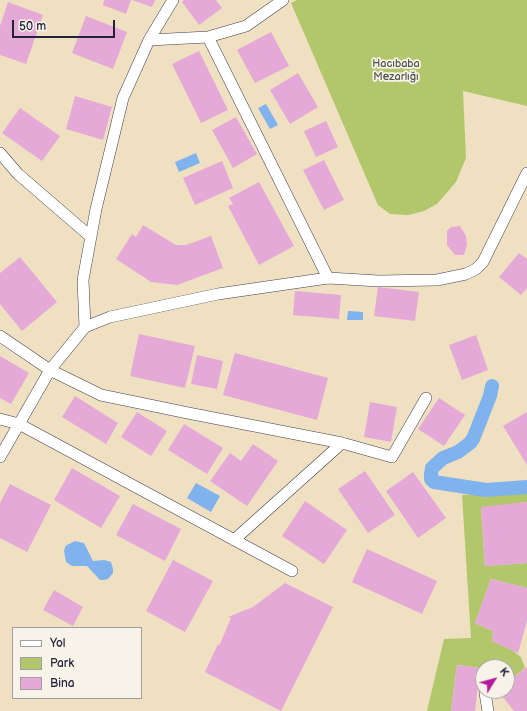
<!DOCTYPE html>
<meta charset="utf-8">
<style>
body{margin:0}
#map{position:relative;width:527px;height:711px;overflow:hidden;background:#efe0c2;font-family:"Balsamiq Sans",sans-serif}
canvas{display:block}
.legend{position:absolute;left:12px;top:627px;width:130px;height:72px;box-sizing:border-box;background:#f7f3e8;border:1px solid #a29fa3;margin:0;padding:5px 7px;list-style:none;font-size:12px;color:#22223b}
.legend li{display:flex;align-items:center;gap:8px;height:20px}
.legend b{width:20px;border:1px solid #a29fa3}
.north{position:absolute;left:475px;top:659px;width:40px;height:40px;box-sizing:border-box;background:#f7f3e8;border:1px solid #a29fa3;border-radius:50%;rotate:53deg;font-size:11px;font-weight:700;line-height:16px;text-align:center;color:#22223b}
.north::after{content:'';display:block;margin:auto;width:14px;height:18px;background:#b5179e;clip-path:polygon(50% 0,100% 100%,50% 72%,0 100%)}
.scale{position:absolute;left:12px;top:20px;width:103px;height:18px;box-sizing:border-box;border:2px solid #22223b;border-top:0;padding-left:5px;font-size:12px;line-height:14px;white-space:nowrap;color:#22223b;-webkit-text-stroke:3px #f7f3e8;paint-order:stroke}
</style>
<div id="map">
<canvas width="527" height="711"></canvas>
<ul class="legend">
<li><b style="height:5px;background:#fff"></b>Yol</li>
<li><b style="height:11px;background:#b2c76b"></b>Park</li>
<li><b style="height:11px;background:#e5a9d7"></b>Bina</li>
</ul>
<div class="north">K</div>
<div class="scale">50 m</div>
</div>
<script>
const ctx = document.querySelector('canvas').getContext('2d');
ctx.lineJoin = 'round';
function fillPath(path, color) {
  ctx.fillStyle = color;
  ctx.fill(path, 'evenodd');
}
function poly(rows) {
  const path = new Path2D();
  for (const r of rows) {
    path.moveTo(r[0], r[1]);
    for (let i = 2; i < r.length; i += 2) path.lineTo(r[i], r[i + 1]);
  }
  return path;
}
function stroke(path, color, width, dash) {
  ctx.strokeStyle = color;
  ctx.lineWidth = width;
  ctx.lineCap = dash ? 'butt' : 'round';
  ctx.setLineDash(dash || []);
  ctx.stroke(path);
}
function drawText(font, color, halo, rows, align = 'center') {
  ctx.font = font + ' "Balsamiq Sans",sans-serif';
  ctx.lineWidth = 3.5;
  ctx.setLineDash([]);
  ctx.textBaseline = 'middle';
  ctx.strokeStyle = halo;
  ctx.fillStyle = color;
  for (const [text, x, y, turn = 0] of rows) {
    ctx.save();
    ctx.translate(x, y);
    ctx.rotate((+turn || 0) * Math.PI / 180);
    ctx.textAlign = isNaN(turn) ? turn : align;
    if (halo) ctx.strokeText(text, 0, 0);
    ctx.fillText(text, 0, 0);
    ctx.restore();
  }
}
const green = poly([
 [297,0,527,0,527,106,463,91,466,158,456,182,437,204,424,211,408,215,390,214,378,205,291,3],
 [527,490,527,502,481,508,485,566,527,563,527,588,491,579,475,623,493,631,492,641,512,650,517,654,521,657,525,668,507,683,507,667,483,667,483,682,478,682,480,668,457,665,451,711,427,711,444,639,471,638,462,495]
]);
const water = poly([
 [266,104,278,125,270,129,258,108],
 [196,153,200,163,179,172,175,162],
 [348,311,363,312,363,320,347,320],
 [196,483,220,496,211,512,187,498],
 [75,541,84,543,93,561,104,560,111,562,113,569,113,573,108,579,104,580,100,580,87,566,72,566,66,562,64,551,65,547,67,545]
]);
const canal = poly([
 [492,386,490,396,473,439,470,443,458,452,443,458,432,468,431,474,431,479,434,482,486,490,527,487]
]);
const building = poly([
 [104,0,131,0,126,14,103,5],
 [132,0,155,0,152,7],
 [184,0,216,0,222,8,199,25,182,2],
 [8,2,43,15,26,64,0,55,0,26],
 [86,16,127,32,113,69,72,53],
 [271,32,289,66,255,83,237,50],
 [199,51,228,110,201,123,172,64],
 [298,73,318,107,290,124,270,90],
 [75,96,112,107,103,140,66,129],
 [20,108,60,136,42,161,2,133],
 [236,117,257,154,233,168,212,130],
 [326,121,338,147,316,157,304,131],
 [324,160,344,200,324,210,303,170],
 [222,161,233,188,195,205,183,178],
 [259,182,294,246,259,265,228,206,233,204,229,198],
 [143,225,176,245,186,245,211,236,223,268,177,285,151,282,116,259,132,234,136,237],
 [460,226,466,236,467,245,464,255,455,255,447,245,447,231,451,227],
 [519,253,527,259,527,288,521,295,499,277],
 [20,257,57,302,22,331,0,304,0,273],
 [378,287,419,292,415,321,374,316],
 [295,291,341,295,339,319,293,315],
 [139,334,195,346,185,388,130,376],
 [476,335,488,370,462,380,449,345],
 [235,353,328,378,317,420,223,395],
 [197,355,223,361,217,389,191,384],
 [0,356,29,373,11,404,0,398],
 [75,396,118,423,106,444,62,417],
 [439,398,465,415,444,446,418,429],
 [370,402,397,407,391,442,364,437],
 [137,412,167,431,151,456,121,437],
 [527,412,527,465,503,426],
 [184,424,223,448,207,474,168,450],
 [253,444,278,461,247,506,210,481,230,453,241,461],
 [72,468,120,496,101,528,54,500],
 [365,471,395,515,368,533,338,489],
 [413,472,446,518,418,538,386,491],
 [10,484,51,505,27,552,0,538,0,503],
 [305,501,347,530,324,564,282,536],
 [527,502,527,563,485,566,481,507],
 [133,504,181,529,165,561,116,535],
 [367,549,437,581,422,614,352,582],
 [173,560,213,581,185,632,146,611],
 [491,579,527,588,527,621,518,653,492,641,493,631,475,623],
 [285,583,333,607,281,711,205,672,218,644,219,646,231,618,228,617,253,607],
 [54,590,83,607,73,626,43,610],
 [457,665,480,668,475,711,451,711],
 [527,667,527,711,514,711,498,691,507,691,507,683]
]);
const minor = poly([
 [208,37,328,278],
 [149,40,208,37,246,26,283,0],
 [0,153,18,174,91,237],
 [85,327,83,280,96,209,123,98,149,40,173,0],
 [0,336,50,370,101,395,188,413,342,443,392,457,426,398],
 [0,419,19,424,292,571],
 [0,457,50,370,85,327,110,317,218,294,328,278,379,281,437,280,466,274,476,269,483,262,527,173],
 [234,540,342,443],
 [485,693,488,711]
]);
const parkNames = [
 ["Hacıbaba",396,64],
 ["Mezarlığı",396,77]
];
fillPath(green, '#b2c76b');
fillPath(water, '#80b3ed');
stroke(canal, '#80b3ed', 14);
fillPath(building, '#e5a9d7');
stroke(minor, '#413e4f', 12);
stroke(minor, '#fff', 11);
drawText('11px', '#4d5449', '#f7f3e8', parkNames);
</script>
